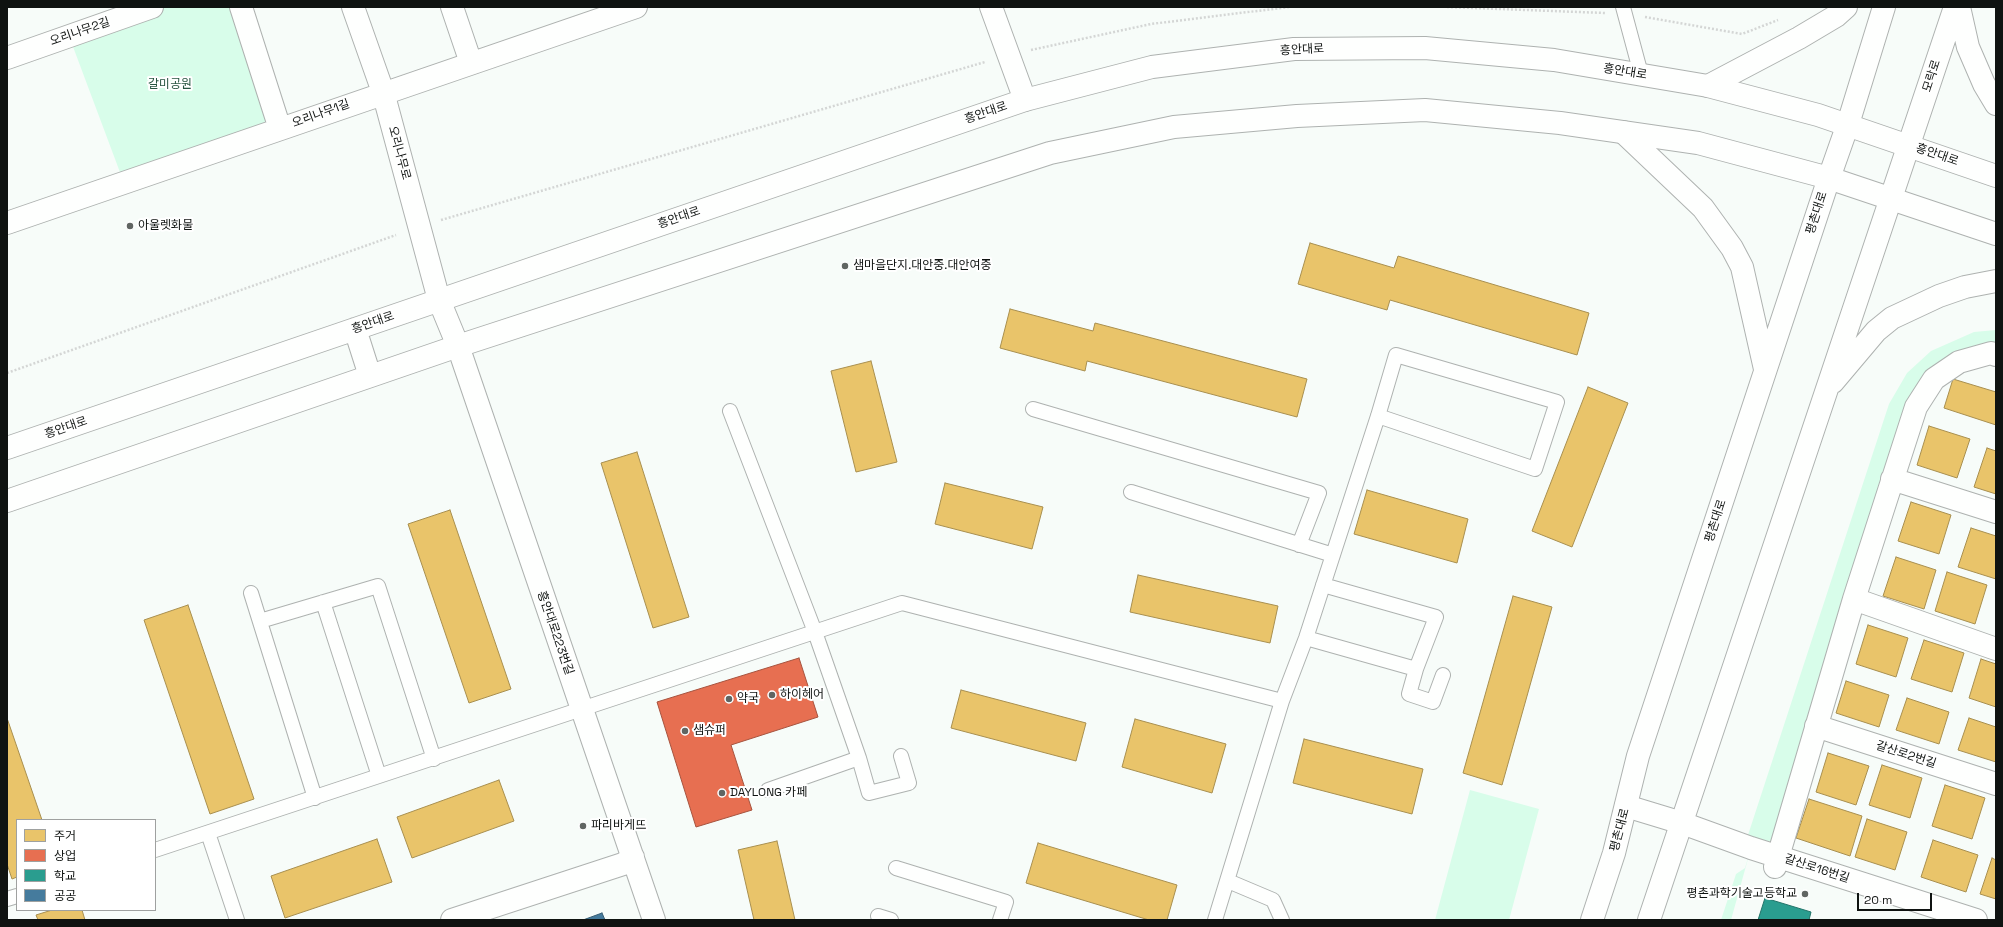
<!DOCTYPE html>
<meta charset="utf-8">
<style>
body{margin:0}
#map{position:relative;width:2003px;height:927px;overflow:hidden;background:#f7fcf9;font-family:"Space Grotesk","Noto Sans KR",sans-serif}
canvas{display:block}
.frame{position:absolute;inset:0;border:8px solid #0f1311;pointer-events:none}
.legend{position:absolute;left:16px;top:819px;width:140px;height:92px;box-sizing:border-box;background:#fff;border:1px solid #9fa1a0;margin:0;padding:5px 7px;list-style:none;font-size:12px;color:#0f1311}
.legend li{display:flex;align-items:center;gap:8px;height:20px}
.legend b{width:20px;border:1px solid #9fa1a0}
.scale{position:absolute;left:1857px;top:893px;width:75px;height:18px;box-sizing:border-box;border:2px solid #0f1311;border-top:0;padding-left:5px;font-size:12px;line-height:14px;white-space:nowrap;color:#0f1311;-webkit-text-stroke:3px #fff;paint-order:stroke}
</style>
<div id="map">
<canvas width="2003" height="927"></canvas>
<div class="frame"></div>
<ul class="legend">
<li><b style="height:11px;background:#e9c46a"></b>주거</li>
<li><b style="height:11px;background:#e76f51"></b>상업</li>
<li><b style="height:11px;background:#2a9d8f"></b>학교</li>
<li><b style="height:11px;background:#457b9d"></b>공공</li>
</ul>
<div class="scale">20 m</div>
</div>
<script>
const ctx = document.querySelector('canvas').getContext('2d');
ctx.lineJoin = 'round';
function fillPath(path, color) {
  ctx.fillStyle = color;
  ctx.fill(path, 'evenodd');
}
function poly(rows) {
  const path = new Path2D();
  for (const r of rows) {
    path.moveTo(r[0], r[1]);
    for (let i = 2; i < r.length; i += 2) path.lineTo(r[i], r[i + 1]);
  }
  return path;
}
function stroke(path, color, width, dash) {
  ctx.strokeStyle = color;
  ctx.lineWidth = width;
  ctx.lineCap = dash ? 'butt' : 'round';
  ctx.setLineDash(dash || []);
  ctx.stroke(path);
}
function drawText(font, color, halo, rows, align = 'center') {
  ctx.font = font + ' "Space Grotesk","Noto Sans KR",sans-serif';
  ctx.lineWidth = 4;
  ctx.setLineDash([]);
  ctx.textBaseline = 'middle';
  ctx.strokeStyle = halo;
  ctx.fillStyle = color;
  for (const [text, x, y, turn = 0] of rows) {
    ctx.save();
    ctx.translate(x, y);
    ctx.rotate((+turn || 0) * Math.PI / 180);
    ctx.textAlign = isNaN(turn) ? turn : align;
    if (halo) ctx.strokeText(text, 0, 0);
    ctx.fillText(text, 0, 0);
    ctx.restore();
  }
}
const green = poly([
 [152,7,241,7,280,129,124,183,69,36],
 [1996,330,1996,349,1931,373,1774,847,1747,838,1889,404,1907,373,1931,351,1974,332],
 [1470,790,1539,809,1509,920,1435,920],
 [1751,848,1731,920,1721,920,1736,874,1745,868]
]);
const homes = poly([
 [1310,243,1394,268,1398,256,1589,313,1577,355,1390,300,1387,310,1298,284,1310,243],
 [1010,309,1093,331,1095,323,1307,379,1297,417,1087,361,1085,371,1000,348,1010,309],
 [871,361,897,462,856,472,831,371,871,361],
 [1953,379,1996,392,1996,425,1944,408,1953,379],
 [1588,387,1628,403,1572,547,1532,531,1588,387],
 [1929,426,1970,439,1957,478,1917,465,1929,426],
 [1987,448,1996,451,1996,494,1974,487,1987,448],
 [637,452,689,617,653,628,601,463,637,452],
 [945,483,1043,507,1032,549,935,524,945,483],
 [1367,490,1468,519,1457,563,1354,534,1367,490],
 [1911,502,1951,515,1939,554,1898,541,1911,502],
 [450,510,511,689,469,703,408,524,450,510],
 [1971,528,1996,536,1996,579,1958,567,1971,528],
 [1896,557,1936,570,1924,609,1883,596,1896,557],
 [1947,572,1987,585,1975,624,1935,611,1947,572],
 [1138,575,1278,606,1270,643,1130,612,1138,575],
 [1513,596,1552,607,1502,785,1463,773,1513,596],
 [188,605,254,799,210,814,144,620,188,605],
 [1868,625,1908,638,1896,677,1856,664,1868,625],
 [1924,640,1964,653,1952,692,1911,679,1924,640],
 [1981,659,1996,664,1996,707,1969,698,1981,659],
 [1846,681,1889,695,1879,727,1836,713,1846,681],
 [961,690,1086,723,1076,761,951,728,961,690],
 [1907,698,1949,712,1939,744,1896,730,1907,698],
 [7,718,42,820,17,820,17,877,12,879,7,864,7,718],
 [1969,718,1996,727,1996,762,1958,750,1969,718],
 [1135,719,1226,744,1212,793,1122,767,1135,719],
 [1304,739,1423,769,1412,814,1293,783,1304,739],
 [1828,753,1869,766,1856,805,1816,792,1828,753],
 [1882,765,1922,778,1910,818,1869,805,1882,765],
 [499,780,514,821,412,858,397,817,499,780],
 [1945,785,1985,798,1972,839,1932,826,1945,785],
 [1809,799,1862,816,1850,856,1796,838,1809,799],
 [1867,819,1907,832,1895,870,1855,857,1867,819],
 [377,839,392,882,285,918,271,876,377,839],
 [1933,840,1978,855,1966,892,1921,877,1933,840],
 [777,841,795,920,754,920,738,850,777,841],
 [1038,843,1177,885,1167,920,1149,920,1026,883,1038,843],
 [1992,858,1996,860,1996,899,1980,894,1992,858],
 [52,910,82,910,85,920,38,920,36,915,52,910]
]);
const shops = poly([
 [799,658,818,717,731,745,752,810,696,827,657,702,799,658]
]);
const schools = poly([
 [1765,898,1811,912,1809,920,1758,920,1765,898]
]);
const public = poly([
 [602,913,605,920,583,920,602,913]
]);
const path = poly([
 [1447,7,1605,13],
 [1645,17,1742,34,1778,20],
 [1031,50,1151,24,1289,7],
 [441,220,985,62],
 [7,373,396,235]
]);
const service = poly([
 [1623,7,1641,74],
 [1033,409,1319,493,1299,545],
 [730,411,815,632,859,758,768,790],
 [1131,492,1333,555],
 [251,593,315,798],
 [323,602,379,776],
 [260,621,378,586,434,759],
 [1306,638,1416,669,1436,617,1323,585],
 [1416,669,1409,694,1433,702,1443,675],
 [859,758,869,793,909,783,901,756],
 [208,833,237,920],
 [155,850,902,603,1282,701],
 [896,868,1006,902,1000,920],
 [1228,881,1273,900,1282,920],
 [7,899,17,896],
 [878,916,891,920],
 [1215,920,1282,701,1306,638,1378,416,1396,355,1557,402,1535,469,1378,416]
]);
const minor = poly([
 [241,7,280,129],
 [353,7,383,92,439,300,458,346,654,920],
 [452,7,471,63],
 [991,7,1025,100],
 [7,58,152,7],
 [7,223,636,7],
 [1892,479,1996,512],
 [1854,599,1996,649],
 [1816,726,1996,784],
 [1626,806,1682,823,1751,848,1976,920],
 [1775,867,1854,599,1916,407,1934,379,1959,362,1991,353,1996,355],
 [452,920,623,864,633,857]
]);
const tertiary = poly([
 [1959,7,1968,47,1984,84,1996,104],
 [1708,86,1799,38,1836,16,1846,7],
 [1623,132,1703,208,1732,248,1742,267,1765,369],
 [1833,382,1876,331,1892,318,1939,296,1965,287,1996,281],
 [1592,920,1614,853,1638,756,1829,178,1848,124,1884,7],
 [1649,920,1955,7]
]);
const primary = poly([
 [355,329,370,376],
 [7,448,1025,100,1152,67,1294,49,1425,48,1554,60,1708,86,1818,115,1996,176],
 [7,501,458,346,1050,153,1174,127,1297,116,1425,110,1560,123,1698,143,1829,178,1996,234]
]);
const markers = [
 [130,226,4,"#606562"],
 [845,266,4,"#606562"],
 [772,695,4,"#606562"],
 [729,699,4,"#606562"],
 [685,731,4,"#606562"],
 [722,793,4,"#606562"],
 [583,826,4,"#606562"],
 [1805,894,4,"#606562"]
];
const streetNames = [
 ["오리나무2길",80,32,-19],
 ["흥안대로",1302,50,-3],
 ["흥안대로",1625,72,9],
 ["모락로",1932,76,-72],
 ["흥안대로",986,113,-19],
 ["오리나무1길",321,114,-20],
 ["오리나무로",399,153,75],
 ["흥안대로",1937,155,19],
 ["평촌대로",1817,213,-72],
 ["흥안대로",679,218,-19],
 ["흥안대로",373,323,-19],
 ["흥안대로",66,428,-19],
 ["평촌대로",1716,521,-72],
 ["흥안대로223번길",555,633,71],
 ["갈산로2번길",1906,755,18],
 ["평촌대로",1620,830,-75],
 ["갈산로16번길",1817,869,18]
];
const parkNames = [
 ["갈미공원",170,85]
];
const poiNames = [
 ["아울렛화물",138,226],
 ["샘마을단지.대안중.대안여중",853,266],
 ["하이헤어",780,695],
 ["약국",737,699],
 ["샘슈퍼",693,731],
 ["DAYLONG 카페",730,793],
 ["파리바게뜨",591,826],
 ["평촌과학기술고등학교",1797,894,"right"]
];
fillPath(green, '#d8fdea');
fillPath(homes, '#e9c46a');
stroke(homes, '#a88f4f', 1);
fillPath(shops, '#e76f51');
stroke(shops, '#a6533e', 1);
fillPath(schools, '#2a9d8f');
stroke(schools, '#227469', 1);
fillPath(public, '#457b9d');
stroke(public, '#355c73', 1);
stroke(service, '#aeb2b0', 16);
stroke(minor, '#aeb2b0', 24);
stroke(tertiary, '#aeb2b0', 24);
stroke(primary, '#aeb2b0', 24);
stroke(path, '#d4d6d5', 2.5, [2, 2]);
stroke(service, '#fefffe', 14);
stroke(minor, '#fefffe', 22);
stroke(tertiary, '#fefffe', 22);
stroke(primary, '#fefffe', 22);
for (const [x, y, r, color] of markers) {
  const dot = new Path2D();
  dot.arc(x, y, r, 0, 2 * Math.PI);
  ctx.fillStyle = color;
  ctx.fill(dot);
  stroke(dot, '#fff', 1.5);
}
drawText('12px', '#0f1311', '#fff', streetNames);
drawText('12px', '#285541', '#fff', parkNames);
drawText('12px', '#0f1311', '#fff', poiNames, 'left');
</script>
